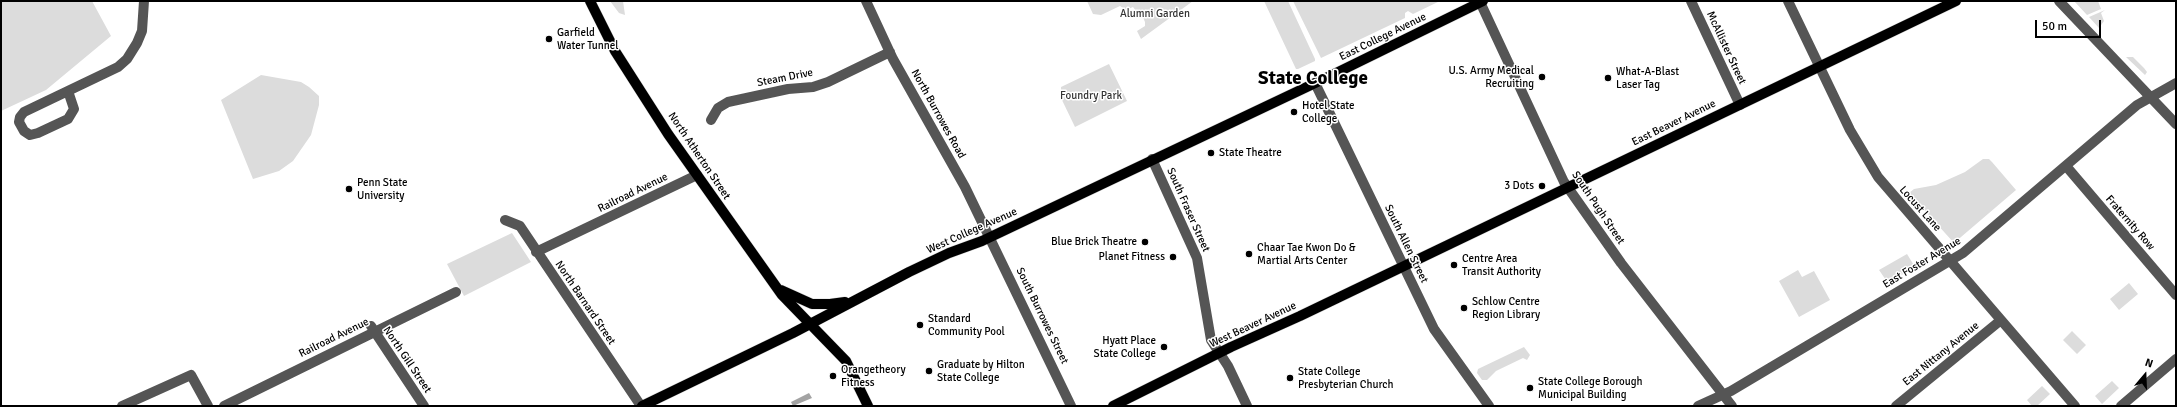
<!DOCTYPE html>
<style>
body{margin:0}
#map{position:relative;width:2177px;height:407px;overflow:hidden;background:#fff;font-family:Signika,sans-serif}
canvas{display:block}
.frame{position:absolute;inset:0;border:2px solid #000;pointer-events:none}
.north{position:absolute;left:2125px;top:355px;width:40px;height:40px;-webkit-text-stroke:3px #fff;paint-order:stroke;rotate:19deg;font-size:11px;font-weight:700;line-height:16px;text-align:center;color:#000}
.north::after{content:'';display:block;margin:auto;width:14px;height:18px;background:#000;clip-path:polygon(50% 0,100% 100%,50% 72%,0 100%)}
.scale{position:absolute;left:2035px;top:20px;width:66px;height:18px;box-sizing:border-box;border:2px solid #000;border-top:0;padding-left:5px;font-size:12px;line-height:14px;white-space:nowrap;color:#000;-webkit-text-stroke:3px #fff;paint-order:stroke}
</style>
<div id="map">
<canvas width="2177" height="407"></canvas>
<div class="frame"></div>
<div class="north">N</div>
<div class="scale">50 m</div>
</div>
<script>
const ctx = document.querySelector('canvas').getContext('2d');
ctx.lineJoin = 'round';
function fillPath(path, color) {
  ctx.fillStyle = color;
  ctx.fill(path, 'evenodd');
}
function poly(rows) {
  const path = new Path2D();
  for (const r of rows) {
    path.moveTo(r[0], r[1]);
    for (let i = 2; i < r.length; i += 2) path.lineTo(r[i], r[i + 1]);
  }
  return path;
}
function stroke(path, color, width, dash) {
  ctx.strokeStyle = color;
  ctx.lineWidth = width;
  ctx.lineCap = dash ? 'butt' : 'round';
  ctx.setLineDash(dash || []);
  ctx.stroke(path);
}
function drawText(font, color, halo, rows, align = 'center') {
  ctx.font = font + ' Signika,sans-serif';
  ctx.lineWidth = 3;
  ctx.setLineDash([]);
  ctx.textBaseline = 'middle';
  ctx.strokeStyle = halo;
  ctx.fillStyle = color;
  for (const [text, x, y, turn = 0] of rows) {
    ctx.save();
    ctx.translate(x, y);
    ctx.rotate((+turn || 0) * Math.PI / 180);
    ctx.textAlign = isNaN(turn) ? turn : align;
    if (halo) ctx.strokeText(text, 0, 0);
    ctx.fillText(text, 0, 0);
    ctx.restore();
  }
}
const green = poly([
 [1,1,92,1,111,36,46,90,1,111],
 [610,1,623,1,625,15,619,13],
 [1087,1,1193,1,1141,39,1137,31,1145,26,1145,22,1141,13,1136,11,1133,7,1126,10,1120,6,1101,15,1093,14],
 [1264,1,1288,1,1315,59,1315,61,1298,69,1296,69],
 [1293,1,1440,1,1413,14,1408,11,1405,13,1405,18,1321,58],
 [2074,1,2098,1,2101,9,2087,15],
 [2105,10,2101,13,2104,21,2099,28,2089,17],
 [2126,57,2133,57,2144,68,2147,72,2145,75],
 [1109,64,1127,101,1075,127,1061,98,1061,87],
 [261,75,301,82,309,87,319,96,319,105,311,135,293,161,279,171,253,179,221,100],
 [1983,159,1989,159,1992,162,2016,190,1954,243,1909,193,1914,189,1936,185,1965,172],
 [512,233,531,262,464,296,447,264],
 [1907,254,1915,267,1888,283,1879,270],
 [1798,270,1802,277,1814,271,1830,300,1799,317,1779,281],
 [2129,283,2138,294,2119,310,2110,299],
 [2072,331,2086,345,2077,354,2063,340],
 [1524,347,1530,355,1527,360,1523,358,1496,371,1487,380,1482,380,1477,373,1478,369],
 [2112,381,2119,388,2102,404,2095,396],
 [2042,386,2050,394,2037,406,2032,406,2027,400]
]);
const water = poly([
 [809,393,812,398,793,406,791,402]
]);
const minor = poly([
 [866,1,893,59,965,187,1071,406],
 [1691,1,1740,105],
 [1788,1,1850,130,1878,177,2075,406],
 [2059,1,2176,124],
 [1480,2,1564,182,1621,263,1732,406],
 [1315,83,1434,329,1489,406],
 [68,91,74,109,68,119,38,133,30,135,24,131,19,122,20,117,24,112,118,67,127,59,137,43,142,31,144,1],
 [711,120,718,108,728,102,788,89,813,87,828,82,890,52],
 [1152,159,1197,258,1211,340,1228,366,1247,406],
 [2066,166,2176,295],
 [505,220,520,226,641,406],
 [536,252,697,175],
 [371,326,424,406],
 [122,406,191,375,208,406],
 [224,406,456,292],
 [1698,406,1731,391,1963,253,2137,105,2176,83],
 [1896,406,2001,320],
 [2121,406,2176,359]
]);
const major = poly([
 [590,1,615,51,668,134,782,295,846,361,868,406],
 [781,290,812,304,830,304,845,302],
 [642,406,793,333,909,272,949,253,982,241,1330,76,1483,1],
 [1113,406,1231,347,1300,316,1956,1]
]);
const markers = [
 [549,39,4,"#000"],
 [1542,77,4,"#000"],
 [1608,78,4,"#000"],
 [1294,112,4,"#000"],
 [1211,153,4,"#000"],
 [1542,186,4,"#000"],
 [349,189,4,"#000"],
 [1145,242,4,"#000"],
 [1249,254,4,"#000"],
 [1173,257,4,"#000"],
 [1454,265,4,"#000"],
 [1464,308,4,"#000"],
 [920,325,4,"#000"],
 [1164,347,4,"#000"],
 [929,371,4,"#000"],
 [833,376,4,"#000"],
 [1290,378,4,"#000"],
 [1530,388,4,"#000"]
];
const parkNames = [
 ["Alumni Garden",1155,14],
 ["Foundry Park",1091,96]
];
const poiNames = [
 ["Garfield",557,33],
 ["Water Tunnel",557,46],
 ["U.S. Army Medical",1534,71,"right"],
 ["Recruiting",1534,84,"right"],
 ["What-A-Blast",1616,72],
 ["Laser Tag",1616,85],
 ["Hotel State",1302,106],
 ["College",1302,119],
 ["State Theatre",1219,153],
 ["Penn State",357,183],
 ["University",357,196],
 ["3 Dots",1534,186,"right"],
 ["Blue Brick Theatre",1137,242,"right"],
 ["Chaar Tae Kwon Do &",1257,248],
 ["Martial Arts Center",1257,261],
 ["Planet Fitness",1165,257,"right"],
 ["Centre Area",1462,259],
 ["Transit Authority",1462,272],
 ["Schlow Centre",1472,302],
 ["Region Library",1472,315],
 ["Standard",928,319],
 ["Community Pool",928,332],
 ["Hyatt Place",1156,341,"right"],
 ["State College",1156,354,"right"],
 ["Graduate by Hilton",937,365],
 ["State College",937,378],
 ["Orangetheory",841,370],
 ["Fitness",841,383],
 ["State College",1298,372],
 ["Presbyterian Church",1298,385],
 ["State College Borough",1538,382],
 ["Municipal Building",1538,395]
];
const streetNames = [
 ["East College Avenue",1383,37,-26],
 ["McAllister Street",1726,48,65],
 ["Steam Drive",785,78,-11],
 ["North Burrowes Road",938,114,61],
 ["East Beaver Avenue",1674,123,-26],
 ["North Atherton Street",699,156,56],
 ["Railroad Avenue",633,193,-26],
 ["South Pugh Street",1598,208,56],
 ["Locust Lane",1920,209,48],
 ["South Fraser Street",1188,210,66],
 ["Fraternity Row",2130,223,49],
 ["West College Avenue",972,231,-24],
 ["South Allen Street",1406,244,64],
 ["East Foster Avenue",1922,263,-31],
 ["North Barnard Street",585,303,56],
 ["South Burrowes Street",1042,316,64],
 ["West Beaver Avenue",1253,325,-25],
 ["Railroad Avenue",334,338,-26],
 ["East Nittany Avenue",1941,354,-39],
 ["North Gill Street",407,360,56]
];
const townNames = [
 ["State College",1313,79]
];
fillPath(green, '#dcdcdc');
fillPath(water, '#a3a3a3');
stroke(major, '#dbdbdb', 11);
stroke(minor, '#555', 10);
stroke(major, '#000', 10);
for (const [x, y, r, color] of markers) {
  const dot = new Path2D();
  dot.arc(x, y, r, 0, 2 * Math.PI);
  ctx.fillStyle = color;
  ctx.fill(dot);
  stroke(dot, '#fff', 1.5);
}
drawText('11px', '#333', '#fff', parkNames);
drawText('11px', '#000', '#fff', poiNames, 'left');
drawText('11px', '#000', '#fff', streetNames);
drawText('bold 19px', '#000', '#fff', townNames);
</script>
